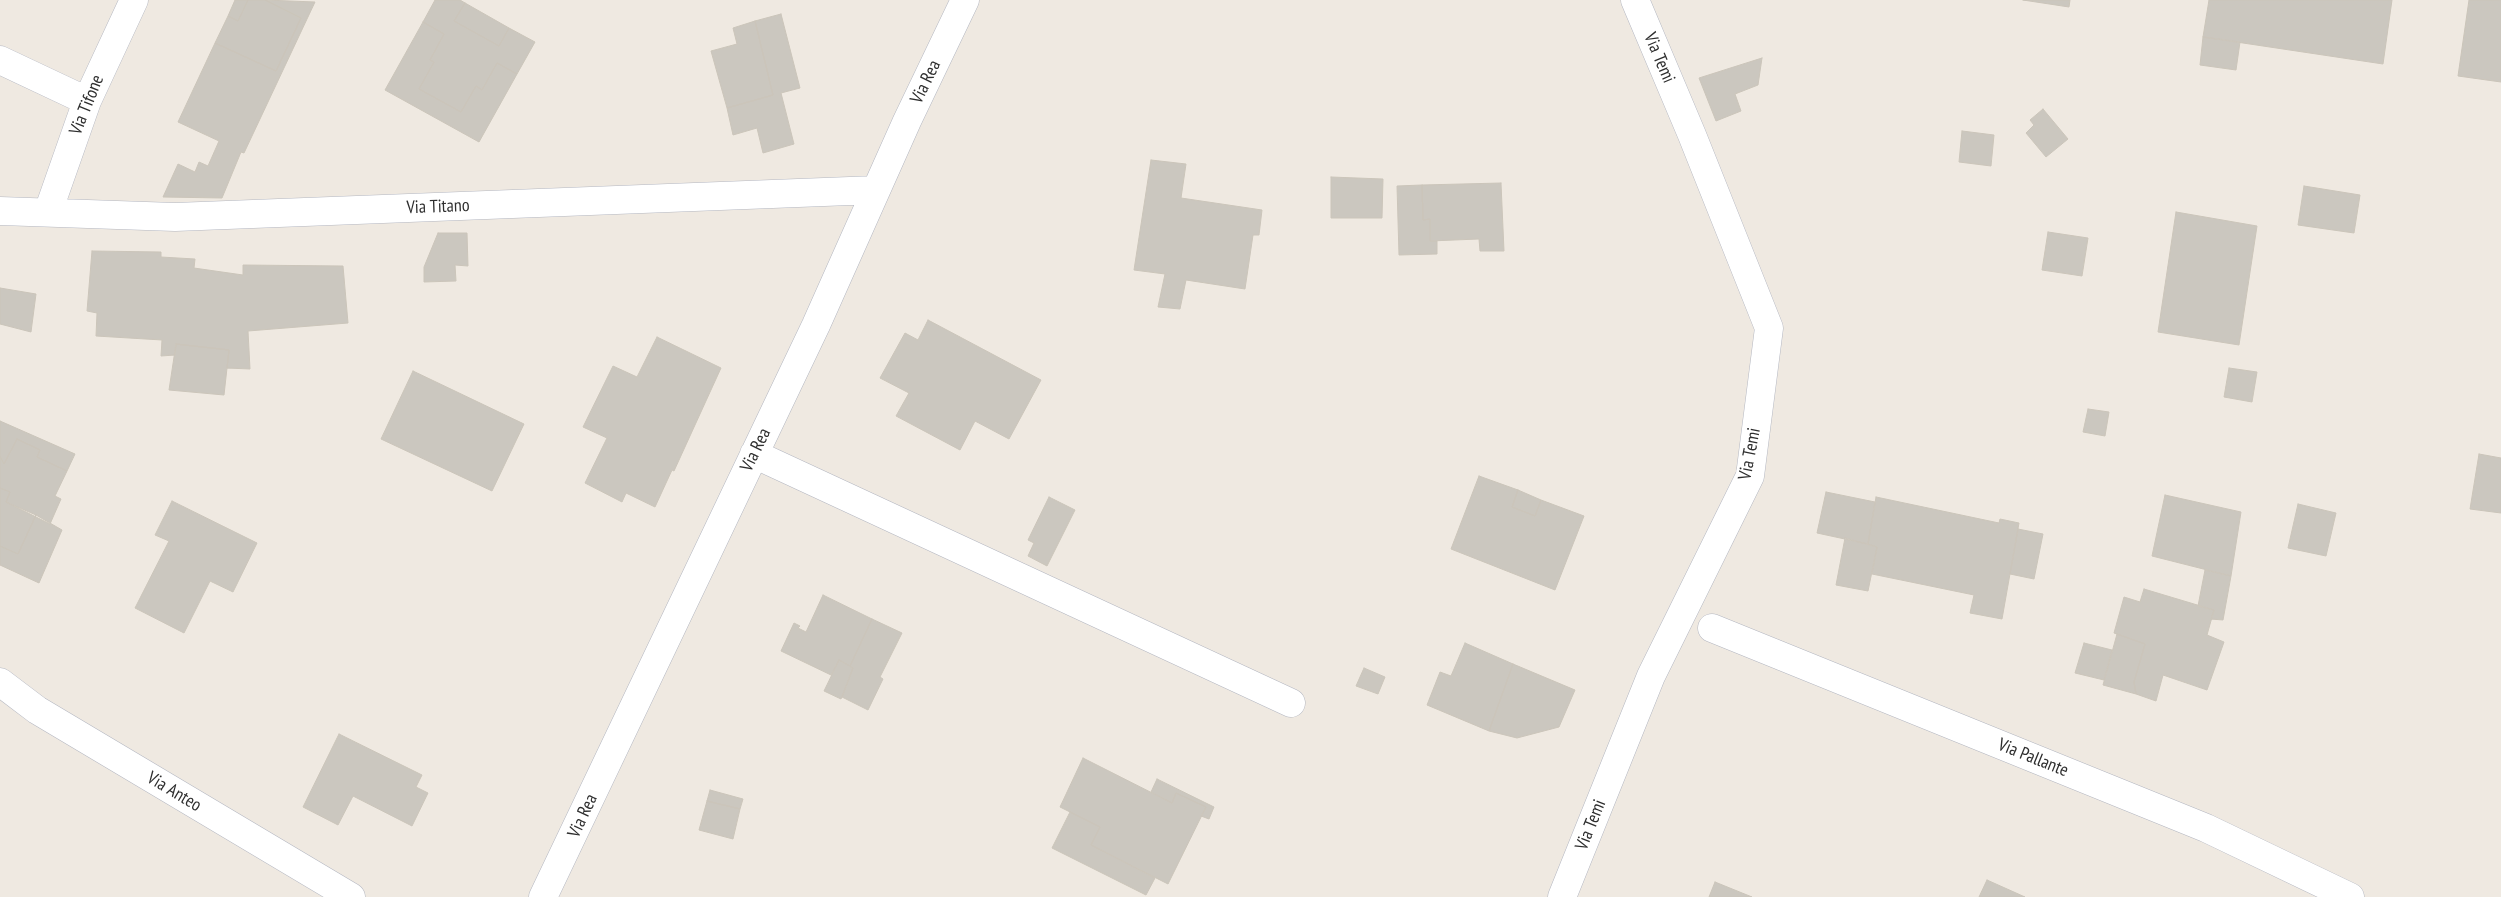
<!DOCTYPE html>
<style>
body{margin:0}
canvas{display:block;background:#efe9e1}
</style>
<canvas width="2501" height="897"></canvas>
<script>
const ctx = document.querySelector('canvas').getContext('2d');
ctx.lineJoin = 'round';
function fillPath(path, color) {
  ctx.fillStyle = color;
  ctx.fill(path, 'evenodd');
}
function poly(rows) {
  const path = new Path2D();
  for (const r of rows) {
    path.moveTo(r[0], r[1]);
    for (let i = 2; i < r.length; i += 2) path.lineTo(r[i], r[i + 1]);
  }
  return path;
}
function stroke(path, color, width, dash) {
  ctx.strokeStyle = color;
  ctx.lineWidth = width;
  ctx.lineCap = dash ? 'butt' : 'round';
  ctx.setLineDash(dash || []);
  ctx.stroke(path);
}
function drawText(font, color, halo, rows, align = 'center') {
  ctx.font = font + ' "PT Sans Narrow",sans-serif';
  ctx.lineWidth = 5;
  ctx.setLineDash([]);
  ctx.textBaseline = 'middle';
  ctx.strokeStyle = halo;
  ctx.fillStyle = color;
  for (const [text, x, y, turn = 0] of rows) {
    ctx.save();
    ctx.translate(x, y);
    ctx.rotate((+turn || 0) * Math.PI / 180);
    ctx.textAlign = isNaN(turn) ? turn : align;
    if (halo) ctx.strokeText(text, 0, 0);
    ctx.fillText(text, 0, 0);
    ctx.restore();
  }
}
const building = poly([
 [235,0,248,0,238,21,228,16,235,0],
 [248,0,265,0,301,18,276,71,215,43,228,16,238,21,248,0],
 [265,0,315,2,244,153,241,152,222,198,163,197,178,164,195,172,199,162,208,166,219,141,178,122,215,43,276,71,301,18,265,0],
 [435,0,460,0,465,3,454,21,499,46,509,28,535,42,517,74,497,63,482,90,476,86,461,112,419,89,434,62,430,60,444,34,423,22,435,0],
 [2023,0,2070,0,2069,7,2023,0],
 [2209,0,2392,0,2383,64,2203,37,2209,0],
 [2469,0,2501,0,2501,82,2458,76,2469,0],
 [465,3,509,28,499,46,454,21,465,3],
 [781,14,800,88,781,93,794,144,763,153,757,128,733,135,727,108,773,95,755,21,781,14],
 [755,21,773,95,727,108,711,51,737,44,733,28,755,21],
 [423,22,444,34,430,60,434,62,419,89,461,112,476,86,482,90,497,63,517,74,479,142,385,90,423,22],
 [2203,37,2240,42,2236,70,2200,65,2203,37],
 [1762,58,1758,85,1735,94,1741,111,1716,121,1699,78,1762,58],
 [2043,109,2068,139,2046,157,2026,133,2034,125,2030,120,2043,109],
 [1962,131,1994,135,1991,166,1959,162,1962,131],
 [1151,160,1186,164,1181,198,1262,210,1259,235,1253,235,1245,289,1186,280,1180,309,1158,307,1165,274,1134,270,1151,160],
 [1331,177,1383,179,1382,218,1331,218,1331,177],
 [1501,183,1504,251,1480,251,1479,239,1430,241,1430,219,1423,220,1422,185,1501,183],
 [1422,185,1423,220,1430,219,1430,241,1437,241,1437,254,1399,255,1397,186,1422,185],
 [2304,186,2360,195,2354,233,2298,225,2304,186],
 [2176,212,2257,226,2239,345,2158,332,2176,212],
 [2048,232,2088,238,2082,276,2042,270,2048,232],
 [438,233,467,233,468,266,455,265,456,281,424,282,424,267,438,233],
 [92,251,161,252,161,257,195,259,194,268,243,275,243,265,343,266,348,323,248,331,250,369,227,368,229,350,176,344,175,355,161,356,162,340,96,336,97,313,87,311,92,251],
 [0,288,36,294,31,332,0,324,0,288],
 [928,320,1041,380,1009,439,975,421,960,450,896,416,909,393,880,378,905,333,918,340,928,320],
 [657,337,721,368,674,471,672,470,655,507,626,493,622,502,585,483,607,438,583,427,613,366,637,377,657,337],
 [176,344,229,350,224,395,169,390,176,344],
 [2229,368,2257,372,2252,402,2224,397,2229,368],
 [413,371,524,424,492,491,381,439,413,371],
 [2088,409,2109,412,2105,436,2083,432,2088,409],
 [0,421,75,454,67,471,37,457,40,450,17,439,4,464,0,456,0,421],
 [17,439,40,450,37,457,67,471,55,496,61,499,50,524,6,502,10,492,0,488,0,456,4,464,17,439],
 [2479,454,2501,458,2501,513,2470,509,2479,454],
 [1479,476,1518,490,1512,507,1535,516,1541,500,1584,516,1555,590,1451,549,1479,476],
 [0,488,10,492,6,502,36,515,18,554,0,546,0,488],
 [1518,490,1541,500,1535,516,1512,507,1518,490],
 [1826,492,1875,502,1868,544,1817,533,1826,492],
 [2165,495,2241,512,2231,576,2152,556,2165,495],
 [1049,497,1075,510,1047,566,1028,556,1034,543,1028,540,1049,497],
 [1876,497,1999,523,2000,519,2019,523,2002,619,1970,613,1974,595,1872,574,1877,547,1868,544,1876,497],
 [172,501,257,543,233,592,210,581,184,633,135,608,169,541,155,535,172,501],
 [2298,504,2336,513,2326,556,2288,548,2298,504],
 [36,515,62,530,39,583,0,565,0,546,18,554,36,515],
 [2018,529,2043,534,2034,579,2010,574,2018,529],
 [1845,538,1877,547,1868,591,1836,585,1845,538],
 [2205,570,2231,576,2223,620,2211,619,2214,610,2198,606,2205,570],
 [2144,589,2214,610,2207,635,2224,642,2207,690,2163,675,2156,701,2136,694,2134,682,2145,644,2114,633,2124,597,2140,602,2144,589],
 [823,595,872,619,850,666,839,660,831,675,781,651,794,623,800,626,798,628,806,632,823,595],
 [872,619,902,633,880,677,883,679,868,710,842,697,853,668,850,666,872,619],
 [2117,634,2145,644,2134,682,2136,694,2103,685,2117,634],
 [1465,643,1513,664,1489,731,1427,705,1440,672,1451,676,1465,643],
 [2084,643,2112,650,2104,680,2075,673,2084,643],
 [839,660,853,668,841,699,824,691,839,660],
 [1513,664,1575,690,1559,727,1517,738,1489,731,1513,664],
 [1364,668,1385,677,1378,694,1356,686,1364,668],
 [339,734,422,775,416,787,428,793,412,826,353,796,338,825,303,807,339,734],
 [1083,758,1172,803,1176,793,1206,807,1168,884,1091,845,1100,827,1060,807,1083,758],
 [1157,779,1214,807,1209,819,1201,816,1206,807,1176,793,1172,803,1151,792,1157,779],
 [710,790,743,799,740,809,707,801,710,790],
 [707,801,740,809,733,839,699,830,707,801],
 [1070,812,1100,827,1091,845,1155,878,1146,895,1052,848,1070,812],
 [1987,880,2025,897,1979,897,1987,880],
 [1715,882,1752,897,1709,897,1715,882]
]);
const street = poly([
 [0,60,87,101],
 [0,211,175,217,876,190],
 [48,212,87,101,134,0],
 [754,454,1291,703],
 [1712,628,2206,828,2350,897],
 [0,682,37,710,351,897],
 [543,897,816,325,907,121,965,0],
 [1562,897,1651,676,1750,476,1769,328,1692,135,1635,0]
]);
const streetNames = [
 ["Via Temi",1659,58,67],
 ["Via Rea",926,82,-64],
 ["Via Tifone",87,105,-68],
 ["Via Titano",438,207,-2],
 ["Via Rea",756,450,-64],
 ["Via Temi",1750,454,-79],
 ["Via Pallante",2033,758,22],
 ["Via Anteo",174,792,31],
 ["Via Rea",583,816,-65],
 ["Via Temi",1591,825,-68]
];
fillPath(building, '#cbc7bf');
stroke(building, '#cbc5ba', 1);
stroke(street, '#b4b7c1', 29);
stroke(street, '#fff', 28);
drawText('18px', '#2e2e2e', '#fff', streetNames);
</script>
